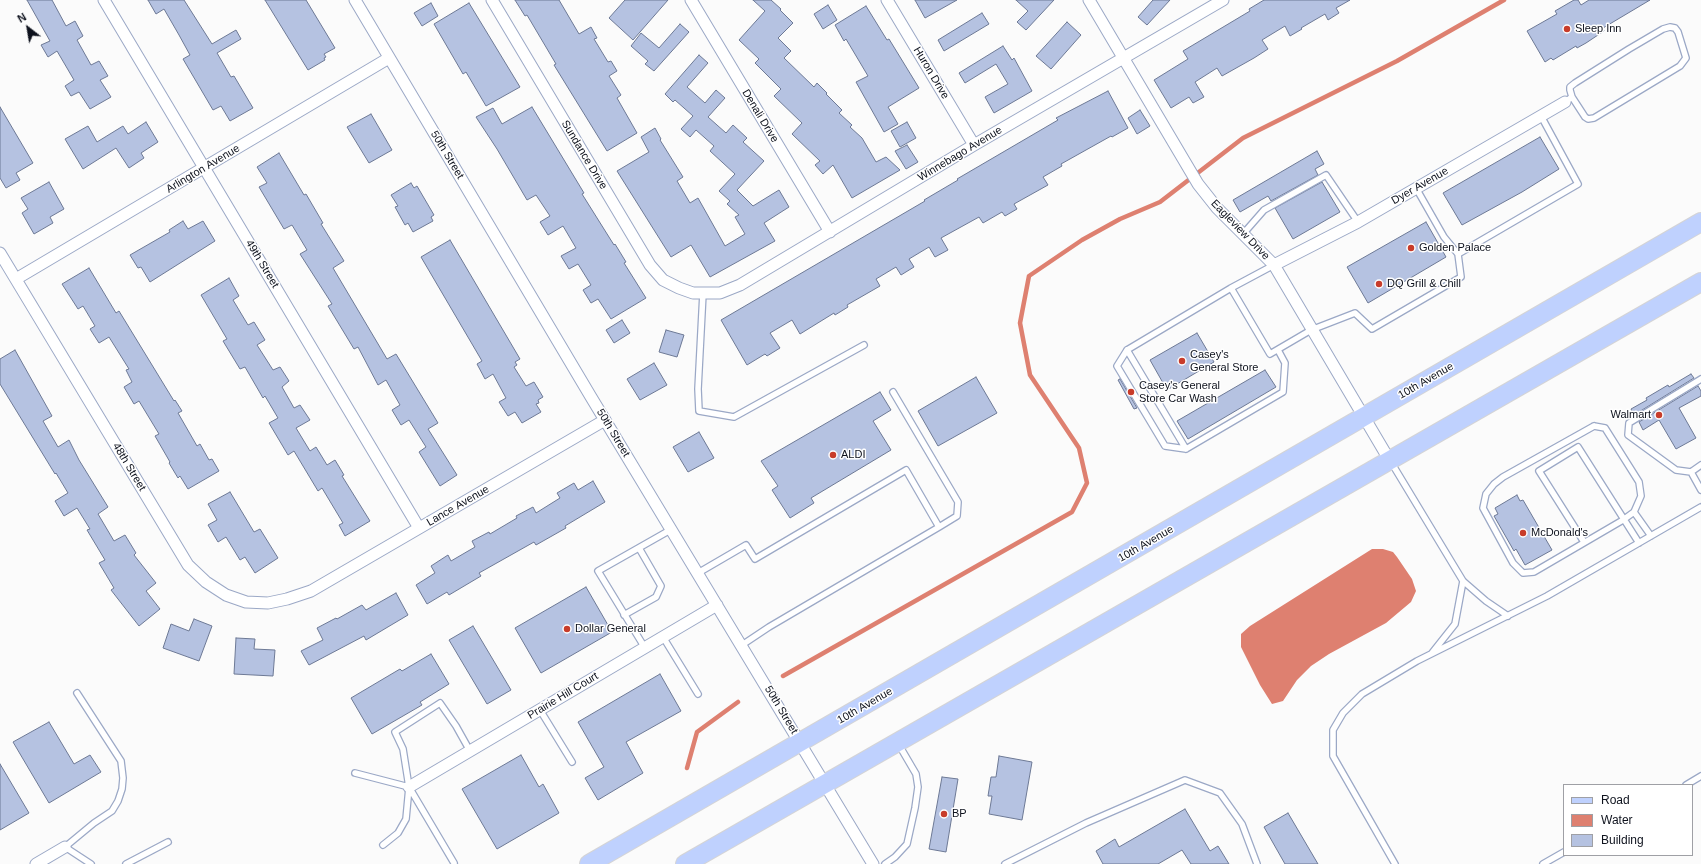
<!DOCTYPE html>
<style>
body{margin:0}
#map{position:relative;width:1701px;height:864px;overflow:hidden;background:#fbfbfb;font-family:Helvetica,sans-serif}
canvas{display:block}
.legend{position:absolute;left:1563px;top:784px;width:130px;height:72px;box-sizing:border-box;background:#fff;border:1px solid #9fa0a5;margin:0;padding:5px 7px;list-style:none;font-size:12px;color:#0e121d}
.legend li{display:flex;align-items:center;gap:8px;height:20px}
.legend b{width:20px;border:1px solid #9fa0a5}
.north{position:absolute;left:8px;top:8px;width:40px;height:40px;-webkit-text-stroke:3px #fff;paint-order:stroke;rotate:329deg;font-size:11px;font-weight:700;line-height:16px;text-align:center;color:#0e121d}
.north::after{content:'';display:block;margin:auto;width:14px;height:18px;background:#0e121d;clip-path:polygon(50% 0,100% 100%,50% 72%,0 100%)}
</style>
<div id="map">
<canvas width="1701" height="864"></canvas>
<ul class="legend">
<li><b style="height:5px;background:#bfd1fe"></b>Road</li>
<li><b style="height:11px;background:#de8070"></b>Water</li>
<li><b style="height:11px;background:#b5c2e1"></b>Building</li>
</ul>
<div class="north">N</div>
</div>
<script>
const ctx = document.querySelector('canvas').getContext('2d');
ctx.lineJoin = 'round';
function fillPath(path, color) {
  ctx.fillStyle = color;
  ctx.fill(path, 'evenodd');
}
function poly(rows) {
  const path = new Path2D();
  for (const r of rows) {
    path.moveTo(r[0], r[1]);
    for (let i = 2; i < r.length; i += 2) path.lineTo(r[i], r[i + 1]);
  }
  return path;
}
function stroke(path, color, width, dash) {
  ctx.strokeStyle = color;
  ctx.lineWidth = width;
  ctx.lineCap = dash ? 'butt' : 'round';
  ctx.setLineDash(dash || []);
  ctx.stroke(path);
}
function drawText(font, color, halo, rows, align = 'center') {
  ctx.font = font + ' Helvetica,sans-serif';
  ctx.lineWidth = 3;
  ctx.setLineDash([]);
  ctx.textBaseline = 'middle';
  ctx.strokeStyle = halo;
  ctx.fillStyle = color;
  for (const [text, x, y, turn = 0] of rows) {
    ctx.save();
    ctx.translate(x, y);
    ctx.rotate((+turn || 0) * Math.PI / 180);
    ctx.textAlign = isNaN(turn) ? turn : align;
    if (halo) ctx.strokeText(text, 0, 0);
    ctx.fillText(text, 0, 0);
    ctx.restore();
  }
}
const water = poly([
 [1372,549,1383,549,1393,552,1397,557,1412,579,1416,591,1411,602,1386,623,1329,654,1311,666,1297,680,1283,701,1272,704,1260,685,1241,647,1241,634,1250,626]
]);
const stream = poly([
 [783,676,1072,512,1087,483,1079,448,1030,375,1020,323,1029,276,1082,240,1120,219,1160,202,1243,138,1397,61,1504,0],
 [687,768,697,732,738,702]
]);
const building = poly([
 [27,0,52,0,66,26,75,21,83,36,77,40,91,65,99,61,108,76,100,80,111,97,90,109,79,92,71,96,65,86,74,80,57,51,48,57,41,45,50,41,27,0],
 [148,0,184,0,212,44,236,30,241,39,217,53,231,77,234,76,253,108,230,121,221,106,213,110,183,59,190,55,179,35,164,9,156,14,148,0],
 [265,0,306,0,335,48,324,54,326,57,324,58,325,60,308,70,265,0],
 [515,0,559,0,579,34,591,27,597,38,594,39,608,62,611,61,617,71,609,76,621,95,617,98,637,133,607,151,554,65,556,64,527,15,525,16,515,0],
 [625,0,668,0,633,40,609,18,625,0],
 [753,0,771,0,781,9,780,10,793,23,778,38,791,51,784,58,814,87,817,83,827,93,826,94,842,110,839,113,852,125,850,127,862,138,876,162,886,157,900,170,852,198,833,165,823,174,815,165,820,161,792,134,802,123,774,96,781,89,755,63,759,59,739,40,765,11,753,0],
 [915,0,957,0,925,18,915,0],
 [1016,0,1054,0,1026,30,1017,22,1028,11,1016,0],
 [1153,0,1170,0,1147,25,1138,17,1153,0],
 [1264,0,1350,0,1336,8,1339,13,1328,20,1325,14,1301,28,1302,29,1290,36,1285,26,1262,40,1268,49,1254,58,1222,76,1217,68,1195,82,1204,97,1193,103,1189,97,1171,108,1154,80,1188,59,1183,51,1250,11,1249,9,1264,0],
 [1574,0,1578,0,1581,5,1589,0,1650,0,1603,28,1604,31,1586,43,1577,48,1576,46,1553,60,1551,58,1545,62,1527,31,1557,14,1555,11,1574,0],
 [431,3,438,16,422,26,414,13,431,3],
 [469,3,520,87,486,106,466,72,463,74,434,24,469,3],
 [828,5,837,20,823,29,814,14,828,5],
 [866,6,887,40,889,39,919,88,888,107,898,124,884,132,856,82,868,76,846,39,844,41,835,25,866,6],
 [982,13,989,24,944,51,938,40,982,13],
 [1067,22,1081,35,1051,69,1036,56,1067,22],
 [680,24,689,32,654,71,645,64,648,61,631,46,641,33,659,48,680,24],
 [1003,46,1012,60,1014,58,1032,91,994,113,985,97,1008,84,996,64,965,83,959,73,1003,46],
 [699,55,708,63,687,87,705,103,716,90,725,98,708,117,726,133,733,125,747,138,743,142,764,161,737,190,753,206,779,190,789,207,764,223,775,241,710,277,691,245,671,257,617,171,649,152,641,137,655,128,661,139,660,140,683,177,677,181,690,203,698,198,725,246,745,234,735,217,739,215,727,204,730,201,719,191,735,174,710,151,714,146,696,130,690,137,681,129,693,116,675,100,673,102,665,94,699,55],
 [1108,91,1128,128,1112,137,1111,136,1061,164,1062,166,1043,177,1048,185,1014,204,1017,209,1005,216,1002,212,983,223,979,217,941,238,948,250,935,257,929,247,909,259,914,267,901,275,896,267,876,279,880,286,847,305,848,307,835,315,834,313,800,334,792,320,770,333,780,348,767,356,765,354,747,365,721,320,925,201,924,200,958,180,957,179,1058,120,1056,118,1108,91],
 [0,107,33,163,16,173,20,180,6,188,0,178,0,107],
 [532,107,584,193,582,194,614,245,615,244,626,262,624,263,646,298,611,319,598,299,591,303,583,290,591,285,578,264,569,269,561,256,576,248,563,226,548,235,540,222,550,216,536,195,527,200,497,149,476,117,493,108,502,124,532,107],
 [1140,110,1150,126,1137,134,1128,118,1140,110],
 [371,114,392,150,369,163,347,127,371,114],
 [146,122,158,142,141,153,144,158,129,168,116,148,83,169,65,139,88,126,97,142,123,126,128,134,146,122],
 [907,122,916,138,900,147,891,131,907,122],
 [1540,137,1559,169,1522,192,1462,225,1443,193,1540,137],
 [907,145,918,162,906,169,895,151,907,145],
 [1317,151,1324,164,1315,169,1318,175,1271,201,1268,196,1240,212,1233,200,1317,151],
 [279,153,304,195,306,194,323,223,321,224,344,261,333,268,387,359,396,354,438,423,428,429,457,475,440,486,419,452,426,447,409,420,401,425,392,410,400,405,386,380,378,385,358,347,354,349,328,306,332,304,300,254,307,250,292,225,284,229,259,187,267,183,257,167,279,153],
 [49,182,64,209,50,217,53,223,34,234,22,213,28,209,21,198,49,182],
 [1322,182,1340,212,1293,239,1275,208,1322,182],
 [411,183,414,188,417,186,434,215,431,217,433,221,413,232,408,223,405,225,395,207,398,206,391,195,411,183],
 [183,221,188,229,203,221,215,241,150,282,141,267,138,268,130,255,170,232,169,230,183,221],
 [1426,222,1446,257,1368,303,1347,267,1426,222],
 [450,240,520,359,515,362,517,365,514,367,526,386,534,382,543,397,538,400,539,403,536,404,541,412,522,423,515,412,508,416,499,402,506,398,493,374,485,379,477,364,482,361,421,257,450,240],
 [89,268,116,313,119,311,174,401,175,400,182,411,178,413,197,446,200,444,209,460,212,459,219,471,188,489,180,476,178,478,169,463,170,462,155,436,159,434,139,401,134,404,124,387,132,382,126,370,129,369,109,337,99,343,90,329,95,326,83,306,78,309,62,284,89,268],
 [229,278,239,296,233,300,248,325,254,322,265,340,257,345,273,370,280,367,289,381,282,387,294,408,300,405,310,420,296,428,310,451,316,447,327,465,335,460,344,475,342,476,370,521,345,536,339,525,343,523,322,488,318,491,294,451,288,455,269,423,278,418,265,396,263,398,245,367,240,369,223,341,227,339,201,295,229,278],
 [622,320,630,333,614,343,606,330,622,320],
 [666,330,684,335,677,357,659,352,666,330],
 [1197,333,1214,362,1167,390,1150,360,1197,333],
 [15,350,52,416,43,421,58,447,69,440,79,460,108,507,98,514,114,541,125,535,136,553,134,555,156,583,146,591,160,609,139,626,111,590,114,588,99,563,105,560,87,530,90,529,77,508,64,516,55,501,68,493,56,473,55,474,0,384,0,359,15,350],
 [654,363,667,385,640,400,627,379,654,363],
 [1265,370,1276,387,1188,439,1177,421,1265,370],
 [1691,374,1694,378,1634,415,1631,409,1647,400,1646,398,1668,385,1669,387,1691,374],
 [976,377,997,413,938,446,918,411,976,377],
 [1120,379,1137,408,1134,409,1118,380,1120,379],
 [1698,386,1701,391,1701,396,1679,408,1696,438,1676,449,1659,420,1643,430,1639,422,1698,386],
 [880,392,891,410,873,421,891,450,811,498,814,503,790,518,772,490,778,486,761,461,880,392],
 [699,432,714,458,688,472,673,447,699,432],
 [593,481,605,502,565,526,566,528,536,545,534,542,479,573,481,576,449,595,447,592,427,604,416,585,435,573,431,566,448,555,451,561,475,547,472,541,489,532,490,534,517,518,516,516,533,507,536,513,560,498,557,493,574,483,578,490,593,481],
 [230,492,254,532,260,529,278,558,255,573,245,557,240,560,226,537,218,542,208,525,217,520,208,504,230,492],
 [1517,495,1520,501,1523,500,1552,550,1525,565,1516,549,1514,551,1494,516,1498,514,1495,508,1517,495],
 [586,587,612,632,541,673,515,628,586,587],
 [396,593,408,615,366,640,364,636,309,665,301,651,323,640,317,628,336,618,337,619,362,605,366,610,396,593],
 [194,619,212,626,199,661,163,648,171,624,189,631,194,619],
 [473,626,511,690,487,704,449,640,473,626],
 [236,638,255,639,254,649,275,650,273,676,234,674,236,638],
 [431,654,449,684,420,702,422,705,372,734,351,698,400,669,402,671,431,654],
 [660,674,681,711,626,742,643,773,598,800,585,778,604,767,578,722,660,674],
 [49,722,74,764,90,755,101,772,49,803,13,742,49,722],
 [521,755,539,787,543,784,559,813,497,849,462,789,521,755],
 [999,756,1032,762,1022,820,989,814,992,796,988,796,991,777,996,777,999,756],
 [0,764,29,813,0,830,0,764],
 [942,777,958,779,946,852,929,849,942,777],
 [1185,809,1210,851,1218,846,1229,864,1191,864,1182,850,1158,864,1103,864,1096,851,1115,839,1119,847,1185,809],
 [1288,813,1318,864,1285,864,1264,827,1288,813]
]);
const lane = poly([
 [1565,102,1572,97,1585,117,1588,119,1594,118,1680,66,1686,58,1678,32,1675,28,1670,27,1663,29,1629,49,1575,83,1570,87,1570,90,1572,97],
 [1416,188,1444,237,1458,254],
 [1243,234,1264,210,1326,175,1358,222],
 [1274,265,1231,288,1270,354,1311,330,1355,313,1372,329,1461,277,1458,254,1578,184,1541,116],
 [1231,288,1127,350,1186,449,1283,392,1285,363,1278,350],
 [703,293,698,389,699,411,734,417,864,345],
 [1127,350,1117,366,1165,446,1186,449],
 [1701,379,1629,423,1628,435,1676,470,1691,472,1701,465],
 [893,392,958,502,957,516,939,527],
 [1594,426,1605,428,1639,482,1641,496,1634,512,1623,520,1534,572,1523,573,1513,563,1483,508,1486,494,1494,484,1503,477,1594,426],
 [1391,462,1463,581,1486,601,1508,616],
 [1691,472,1701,490],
 [1634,512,1651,536],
 [1584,542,1539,471,1578,447,1639,543],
 [698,573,746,545,755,559,906,470,939,527,769,627,742,645],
 [624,615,656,597,661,586,639,548],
 [663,637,698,694],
 [645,648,598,571,672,529],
 [1432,653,1455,624,1463,581],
 [77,693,121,761,123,778,122,789,118,801,112,811,94,823,65,847,91,864],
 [540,710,572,762],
 [355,773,409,787,454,863],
 [1686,785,1701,776],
 [383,845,398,833,406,819,409,787,403,749,395,732,440,703,456,726,470,751],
 [126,864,168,842],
 [885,864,895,857,907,844,915,808,918,787,916,774,899,745],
 [1005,864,1086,823,1185,780,1220,793,1242,824,1257,864],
 [1395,864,1333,756,1333,730,1343,713,1362,694,1417,661,1547,596,1701,507],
 [1543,864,1564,852]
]);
const street = poly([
 [104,0,419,528],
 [355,0,591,397,873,864],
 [492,0,650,265,663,280,679,288,693,293,720,293,740,285,974,145,1223,0],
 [691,0,830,232],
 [887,0,974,145],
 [1089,0,1198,184,1217,208,1274,265,1390,461],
 [0,253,188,565,206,582,226,595,246,602,268,603,287,599,311,591,605,420],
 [1274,265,1358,222,1565,102],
 [16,279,389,58],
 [409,787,717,605],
 [36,864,65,847]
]);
const primary = poly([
 [589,864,1701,222],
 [685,864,1701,282]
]);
const markers = [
 [1567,29,4,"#c83c2a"],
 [1411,248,4,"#c83c2a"],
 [1379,284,4,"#c83c2a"],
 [1182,361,4,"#c83c2a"],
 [1131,392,4,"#c83c2a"],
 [1659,415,4,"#c83c2a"],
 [833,455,4,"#c83c2a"],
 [1523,533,4,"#c83c2a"],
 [567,629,4,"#c83c2a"],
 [944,814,4,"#c83c2a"]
];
const poiNames = [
 ["Sleep Inn",1575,29],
 ["Golden Palace",1419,248],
 ["DQ Grill & Chill",1387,284],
 ["Casey's",1190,355],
 ["General Store",1190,368],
 ["Casey's General",1139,386],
 ["Store Car Wash",1139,399],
 ["Walmart",1651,415,"right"],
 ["ALDI",841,455],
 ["McDonald's",1531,533],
 ["Dollar General",575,629],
 ["BP",952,814]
];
const streetNames = [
 ["Huron Drive",931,73,59],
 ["Denali Drive",760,116,59],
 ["Winnebago Avenue",960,154,-31],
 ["50th Street",447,155,59],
 ["Sundance Drive",584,155,59],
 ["Arlington Avenue",203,169,-31],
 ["Dyer Avenue",1420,186,-30],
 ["Eagleview Drive",1240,230,46],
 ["49th Street",262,264,59],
 ["10th Avenue",1426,381,-30],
 ["50th Street",613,433,59],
 ["48th Street",129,467,59],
 ["Lance Avenue",458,506,-30],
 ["10th Avenue",1146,544,-30],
 ["Prairie Hill Court",563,696,-31],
 ["10th Avenue",865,706,-30],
 ["50th Street",781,710,59]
];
fillPath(water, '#de8070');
stroke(stream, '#de8070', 4.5);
fillPath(building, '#b5c2e1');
stroke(building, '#6d7995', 1);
stroke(lane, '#9ba8c6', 8);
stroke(street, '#9ba8c6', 13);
stroke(primary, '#d4d4d6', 20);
stroke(lane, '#fff', 5.5);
stroke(street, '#fff', 11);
stroke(primary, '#bfd1fe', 18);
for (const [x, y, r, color] of markers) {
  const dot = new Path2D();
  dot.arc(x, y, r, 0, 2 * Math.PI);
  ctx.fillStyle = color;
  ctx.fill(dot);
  stroke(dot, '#fff', 1.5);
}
drawText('11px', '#0e121d', '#fff', poiNames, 'left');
drawText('11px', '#0e121d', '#fff', streetNames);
</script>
